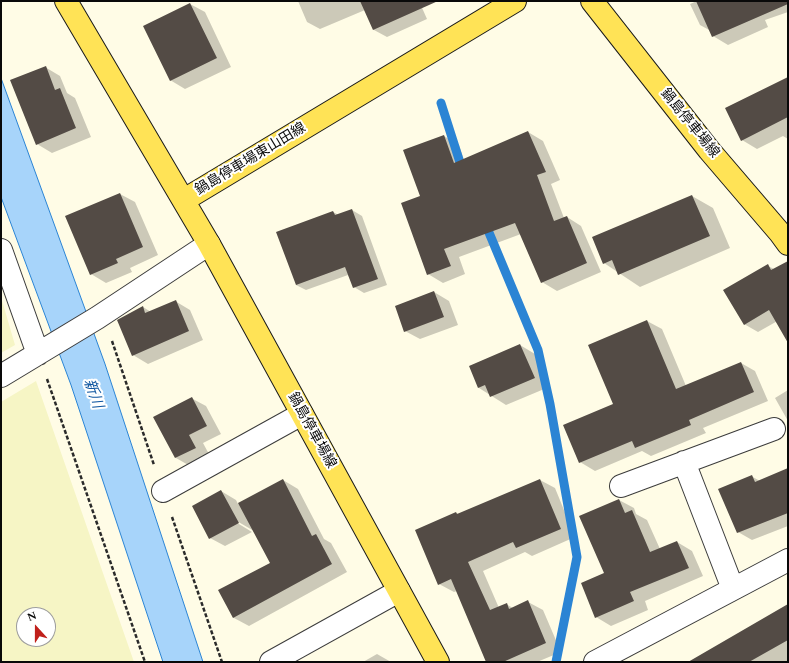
<!DOCTYPE html>
<meta charset="utf-8">
<style>
body{margin:0}
#map{position:relative;width:789px;height:663px;overflow:hidden;background:#fffce6;font-family:Spectral,serif}
canvas{display:block}
.frame{position:absolute;inset:0;border:2px solid #090909;pointer-events:none}
.north{position:absolute;left:16px;top:607px;width:40px;height:40px;box-sizing:border-box;background:#fff;border:1px solid #9d9d9d;border-radius:50%;rotate:339deg;font-size:11px;font-weight:700;line-height:16px;text-align:center;color:#090909}
.north::after{content:'';display:block;margin:auto;width:14px;height:18px;background:#c0201b;clip-path:polygon(50% 0,100% 100%,50% 72%,0 100%)}
</style>
<div id="map">
<canvas width="789" height="663"></canvas>
<div class="frame"></div>
<div class="north">N</div>
</div>
<script>
const ctx = document.querySelector('canvas').getContext('2d');
ctx.lineJoin = 'round';
function fillPath(path, color) {
  ctx.fillStyle = color;
  ctx.fill(path, 'evenodd');
}
function poly(rows) {
  const path = new Path2D();
  for (const r of rows) {
    path.moveTo(r[0], r[1]);
    for (let i = 2; i < r.length; i += 2) path.lineTo(r[i], r[i + 1]);
  }
  return path;
}
function stroke(path, color, width, dash) {
  ctx.strokeStyle = color;
  ctx.lineWidth = width;
  ctx.lineCap = dash ? 'butt' : 'round';
  ctx.setLineDash(dash || []);
  ctx.stroke(path);
}
function drawText(font, color, halo, rows, align = 'center') {
  ctx.font = font + ' Spectral,"Noto Sans JP",serif';
  ctx.lineWidth = 4;
  ctx.setLineDash([]);
  ctx.textBaseline = 'middle';
  ctx.strokeStyle = halo;
  ctx.fillStyle = color;
  for (const [text, x, y, turn = 0] of rows) {
    ctx.save();
    ctx.translate(x, y);
    ctx.rotate((+turn || 0) * Math.PI / 180);
    ctx.textAlign = isNaN(turn) ? turn : align;
    if (halo) ctx.strokeText(text, 0, 0);
    ctx.fillText(text, 0, 0);
    ctx.restore();
  }
}
const farmland = poly([
 [1,297,15,345,1,353],
 [36,381,134,662,1,662,1,402],
 [24,615,48,615,48,639,24,639]
]);
const water = poly([
 [1,78,105,364,203,662,163,662,71,385,1,197,1,78]
]);
const shadow = poly([
 [298,1,419,1,427,19,387,37,374,30,365,10,320,29,307,22],
 [697,1,788,1,788,12,765,20,768,27,728,45,713,36,711,31,700,25,690,4],
 [190,4,205,12,231,67,185,89,170,80],
 [45,67,60,76,67,93,75,98,91,137,52,153,37,144],
 [788,84,788,139,783,136,757,149,742,140],
 [528,132,543,141,560,180,551,184,564,218,567,217,581,226,601,272,557,291,542,282,521,234,459,257,465,274,443,283,428,274,421,196,444,136,459,145,464,160],
 [120,194,135,202,158,255,130,268,132,272,106,283,91,274],
 [692,196,713,208,730,248,640,287,604,263],
 [352,210,362,216,387,285,364,293,354,287,348,275,306,290,296,285,333,212,339,215],
 [768,266,774,269,788,269,788,324,781,319,758,332,744,324],
 [434,292,449,301,458,325,420,339,405,331],
 [175,301,190,310,203,340,148,364,133,355,143,307,151,312],
 [647,321,662,329,686,386,741,363,755,371,768,401,703,428,706,433,651,456,642,451,595,471,580,462,614,404],
 [520,345,535,354,549,387,506,405,479,388,470,366],
 [788,390,788,421,775,398],
 [191,398,206,406,221,434,203,443,210,456,190,466,176,458],
 [788,469,788,526,752,540,738,532,751,476,760,481],
 [283,480,298,489,324,539,331,543,347,572,249,626,234,618,220,590,271,563,254,531,235,520,234,521,252,532,225,546,210,538,221,491,236,500,238,504],
 [540,480,555,488,575,537,532,556,525,552,483,571,499,608,506,604,513,608,528,602,543,610,561,652,537,662,487,662,457,591,454,592,439,584,456,513,459,514],
 [619,500,634,508,636,514,647,520,660,549,677,542,692,551,703,576,645,601,648,610,611,626,596,617],
 [788,605,788,662,693,662],
 [377,654,391,662,363,662]
]);
const stream = poly([
 [441,103,463,172],
 [485,223,538,350,550,404,577,557,556,662]
]);
const building = poly([
 [360,1,438,1,373,30],
 [696,1,788,1,788,4,712,37],
 [190,3,217,58,170,81,143,26],
 [46,66,55,90,60,88,76,128,36,145,10,80],
 [788,77,788,117,741,141,725,108],
 [528,131,546,172,537,175,554,221,567,216,587,263,541,283,515,223,444,249,451,266,427,275,401,203,420,196,403,150,444,135,454,163],
 [120,193,143,247,116,259,118,263,90,275,65,216],
 [692,195,710,236,618,275,612,260,603,264,592,237],
 [352,209,378,279,353,288,345,267,296,285,276,232,333,211,335,215],
 [788,261,788,343,769,310,744,325,723,290,768,264,771,270],
 [434,291,444,317,404,332,395,306],
 [176,300,189,331,132,356,117,320,143,306,145,313],
 [647,320,676,389,741,362,754,392,689,420,691,425,635,448,632,441,579,463,563,425,613,404,588,345],
 [520,344,535,378,490,397,485,385,478,388,469,366],
 [192,397,207,426,189,435,196,448,175,458,153,417],
 [788,468,788,513,737,533,718,489,752,475,755,482],
 [283,479,312,536,316,534,332,564,233,618,218,590,270,563,238,503],
 [540,479,561,529,516,548,513,542,468,562,490,610,507,603,509,609,528,600,546,643,503,662,486,662,451,579,438,585,415,530,456,512,457,514],
 [221,490,239,523,209,539,192,506],
 [619,499,625,513,632,510,650,552,677,541,689,568,630,592,634,601,595,618,581,583,604,573,579,516],
 [788,604,788,640,749,662,688,662]
]);
const path = poly([
 [112,341,154,465],
 [47,379,145,662],
 [172,517,222,662]
]);
const minor = poly([
 [1,250,38,354],
 [1,376,97,318,209,244],
 [684,462,733,589],
 [621,486,774,429],
 [163,491,302,414],
 [271,662,399,591],
 [595,662,788,560]
]);
const major = poly([
 [66,1,209,244,438,662],
 [592,1,709,150,780,233,788,244],
 [184,200,515,1]
]);
const streetNames = [
 ["鍋島停車場線",689,124,51],
 ["鍋島停車場東山田線",251,160,-31],
 ["鍋島停車場線",311,431,61]
];
const waterNames = [
 ["新川",92,394,71]
];
fillPath(farmland, '#f6f5c5');
fillPath(water, '#a7d4fa');
stroke(water, '#2b84d4', 1);
fillPath(shadow, '#0003');
stroke(stream, '#2b84d4', 9);
fillPath(building, '#534b45');
stroke(minor, '#3c3c3c', 24);
stroke(major, '#1a1a1a', 24);
stroke(path, '#2b2b2b', 2.5, [4, 2]);
stroke(minor, '#fff', 22);
stroke(major, '#ffe356', 22);
drawText('14px', '#090909', '#fff', streetNames);
drawText('italic 15px', '#0e55a0', '#fff', waterNames);
</script>
